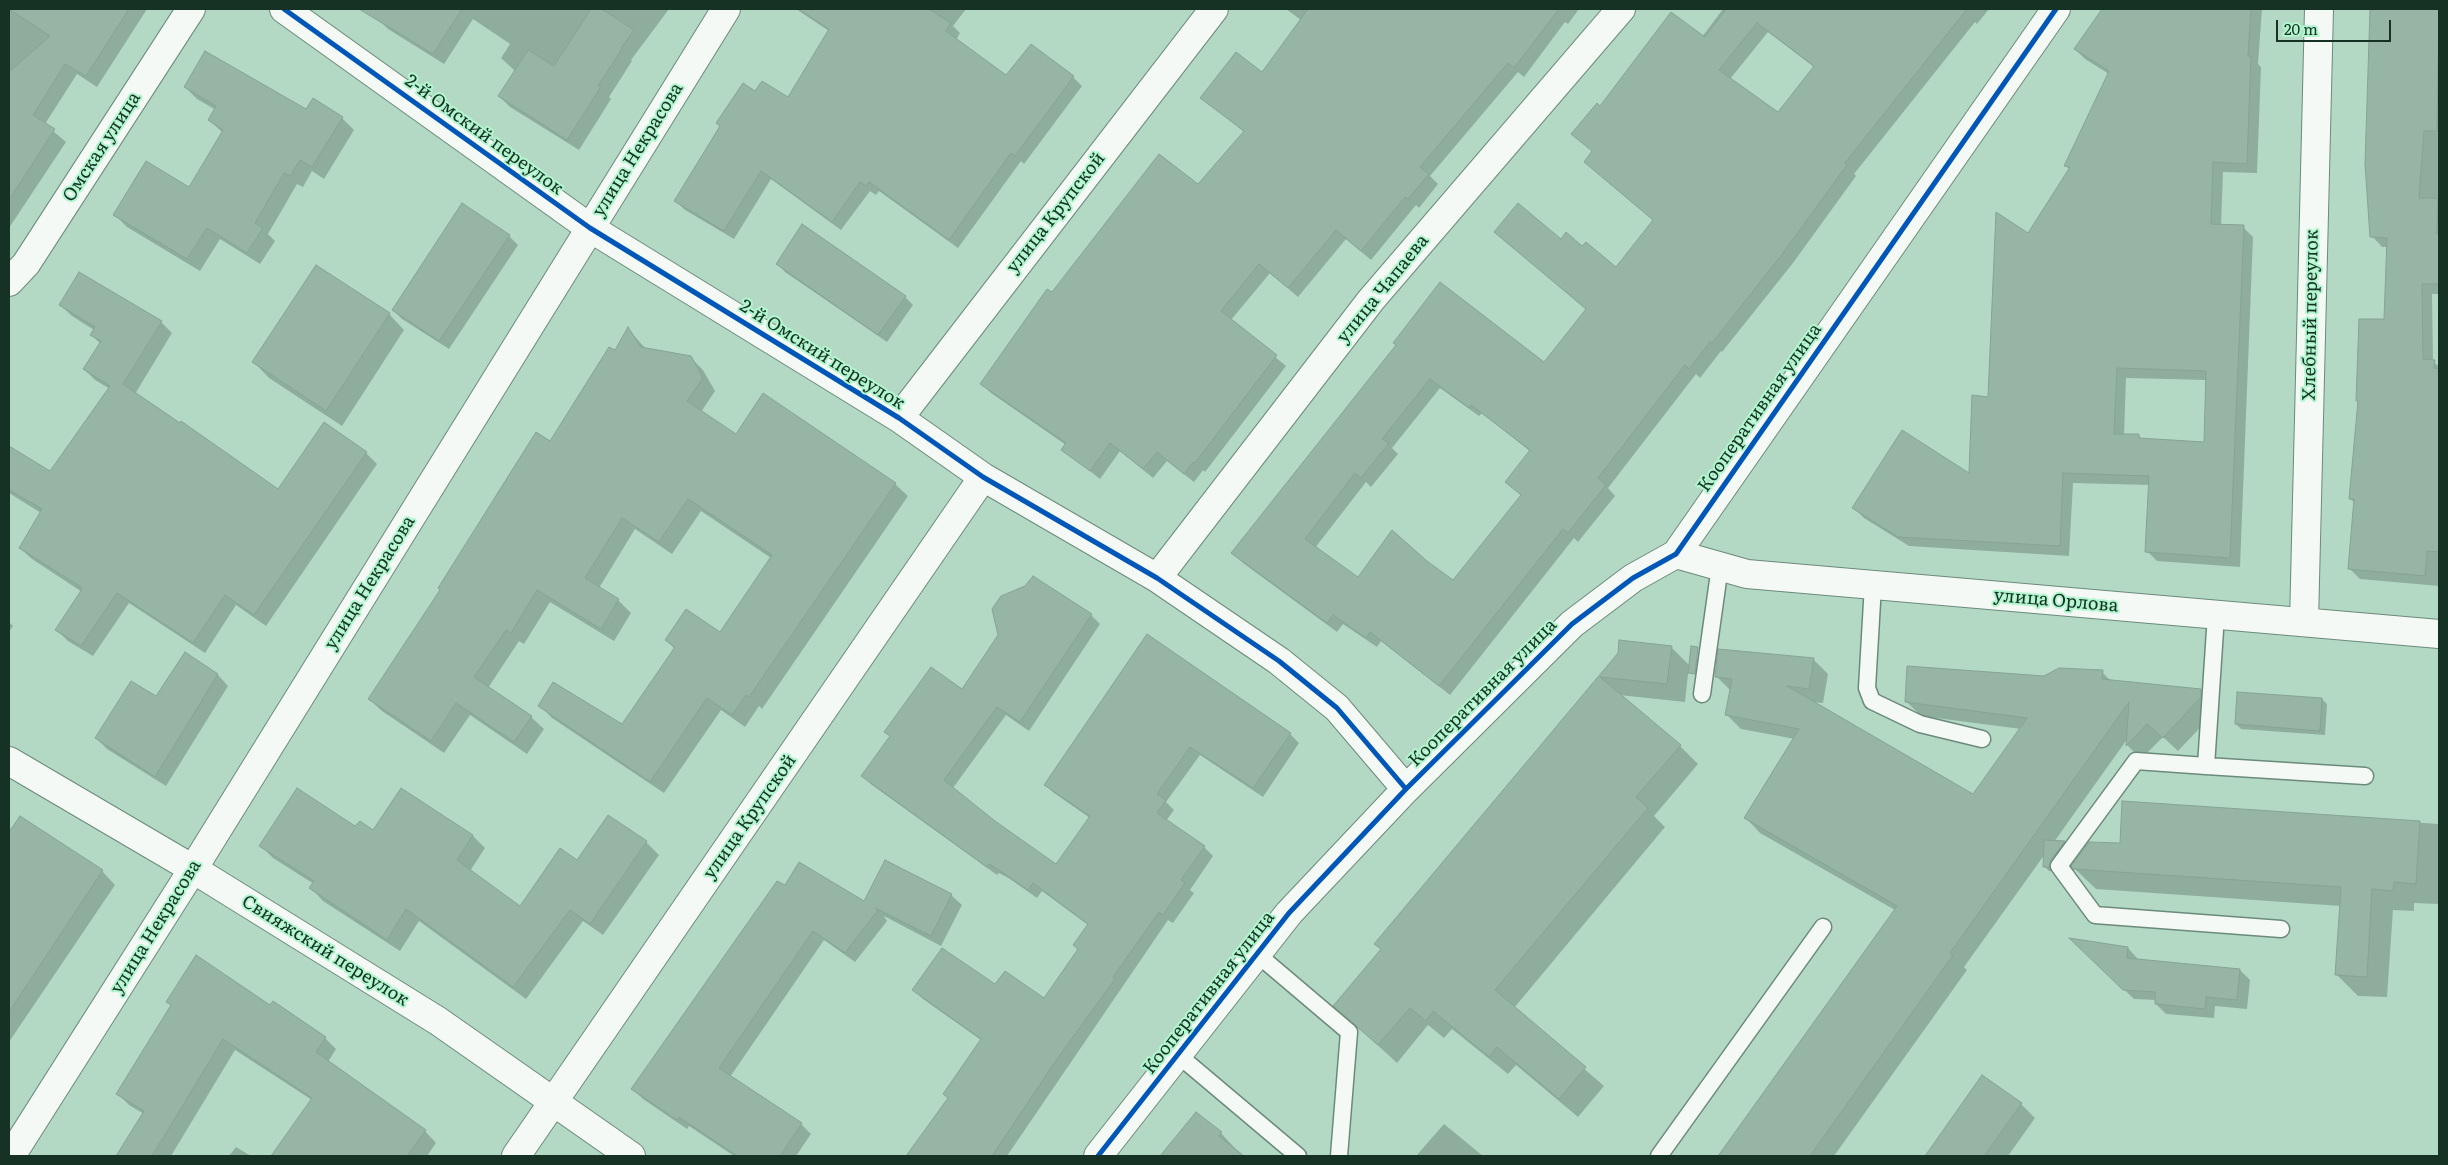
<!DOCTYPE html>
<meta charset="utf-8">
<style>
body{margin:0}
#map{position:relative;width:2448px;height:1165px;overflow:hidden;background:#b3d9c4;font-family:Literata,serif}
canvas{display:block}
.frame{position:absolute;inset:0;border:10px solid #163224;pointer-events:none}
.scale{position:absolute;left:2276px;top:20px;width:115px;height:22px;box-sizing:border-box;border:2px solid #163224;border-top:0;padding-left:6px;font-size:15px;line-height:18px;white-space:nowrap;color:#163224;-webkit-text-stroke:4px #b1f6cf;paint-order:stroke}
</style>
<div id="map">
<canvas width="2448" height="1165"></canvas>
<div class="frame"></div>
<div class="scale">20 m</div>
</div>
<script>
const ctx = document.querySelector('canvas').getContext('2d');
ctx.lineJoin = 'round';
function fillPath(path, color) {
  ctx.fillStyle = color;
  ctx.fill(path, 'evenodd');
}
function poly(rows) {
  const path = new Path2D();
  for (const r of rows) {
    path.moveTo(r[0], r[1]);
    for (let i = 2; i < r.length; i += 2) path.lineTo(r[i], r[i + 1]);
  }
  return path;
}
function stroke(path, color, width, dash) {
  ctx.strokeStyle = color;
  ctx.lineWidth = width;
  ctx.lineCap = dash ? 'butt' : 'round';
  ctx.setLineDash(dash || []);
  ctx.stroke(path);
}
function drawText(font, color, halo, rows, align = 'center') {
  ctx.font = font + ' Literata,serif';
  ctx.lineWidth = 4;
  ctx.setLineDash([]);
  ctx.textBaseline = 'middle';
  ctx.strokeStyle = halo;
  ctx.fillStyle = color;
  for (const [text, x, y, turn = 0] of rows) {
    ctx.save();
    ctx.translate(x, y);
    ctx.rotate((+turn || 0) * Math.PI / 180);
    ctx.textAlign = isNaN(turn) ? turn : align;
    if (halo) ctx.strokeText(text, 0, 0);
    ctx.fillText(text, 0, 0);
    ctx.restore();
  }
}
const shadow = poly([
 [9,9,147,9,97,87,77,74,45,124,66,142,9,228],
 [383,9,669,9,631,60,632,61,609,97,611,99,579,150,510,107,499,96,515,71,501,58,510,44,473,19,444,64,388,29,377,18],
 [796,9,966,9,953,26,960,33,956,40,1006,77,1073,77,1082,86,1024,164,1021,161,958,248,879,191,876,195,870,191,841,230,771,179,734,239,685,210,676,201,755,92,788,99,829,31],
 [1286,9,1579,9,1568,24,1565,22,1524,77,1518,72,1430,176,1438,184,1419,208,1416,205,1371,260,1346,239,1298,297,1270,273,1231,320,1286,366,1205,472,1203,470,1194,482,1167,461,1153,478,1120,451,1100,479,1063,450,1066,445,991,393,982,384,1052,294,1198,186,1244,132,1202,97,1262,74,1301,20],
 [1723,9,1989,9,1977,24,1975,22,1854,174,1856,176,1793,263,1722,352,1721,351,1700,378,1696,374,1608,488,1615,496,1578,542,1574,538,1450,695,1381,641,1377,647,1343,624,1337,632,1243,563,1233,553,1397,345,1544,364,1587,310,1506,241,1561,240,1582,248,1616,268,1654,220,1593,152,1600,107,1702,37],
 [1768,32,1814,67,1778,114,1730,79],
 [1440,388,1479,416,1482,413,1531,452,1507,482,1522,496,1453,581,1358,579,1315,548,1366,482,1371,487,1398,454,1392,448],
 [2104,9,2140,9,2148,12,2150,9,2173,11,2173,9,2262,9,2258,64,2261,67,2257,173,2223,172,2221,226,2243,227,2253,237,2240,567,2157,561,2147,551,2150,485,2073,483,2069,556,1909,546,1864,518,1854,508,1970,475,2028,235,2070,170,2066,166,2109,74,2085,59,2075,49],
 [2126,378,2207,380,2205,443,2143,440,2138,435,2124,435],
 [2371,9,2439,9,2439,294,2432,294,2433,362,2439,366,2439,586,2360,579,2349,568,2355,503,2350,499,2359,402,2357,401,2385,320,2388,247,2382,247,2372,236,2366,164],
 [185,87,342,118,354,130,324,179,312,171,303,187,297,184,268,234,275,241,260,264,220,239,200,271,127,227,115,215,190,189,222,132,209,120,216,110,197,99],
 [803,225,905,297,913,305,887,342,785,272,778,264],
 [509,236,518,245,449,349,402,319,393,310],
 [60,305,161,322,172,333,135,394,278,491,366,453,377,464,266,626,236,605,205,653,129,603,93,656,68,641,57,630,82,592,32,559,20,548,41,513,9,493,9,448,50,473,110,389,95,380,84,369,101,344,91,335,94,330,72,316],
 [389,314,404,330,342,426,269,378,254,362],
 [628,329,646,349,690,357,703,370,715,391,701,412,736,435,895,484,908,496,762,709,759,706,745,727,721,710,664,793,552,718,540,705,622,726,675,649,666,640,721,634,771,558,701,511,672,554,635,529,599,588,618,600,631,613,614,641,550,602,524,644,519,641,488,688,531,717,544,729,527,754,470,715,444,753,382,711,369,699,615,352],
 [1091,615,1100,624,1029,731,1006,715,953,788,994,822,1057,866,1090,818,1054,793,1045,784,1148,636,1290,734,1299,743,1263,797,1200,755,1166,802,1174,810,1166,821,1204,847,1213,856,1190,890,1194,893,1173,923,1168,920,1007,1156,907,1156,949,1098,981,1040,923,999,914,990,995,986,1044,999,1079,949,1088,925,1042,891,1037,898,1010,879,999,873,997,875,872,785,863,776,962,691],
 [9,622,13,626,9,632],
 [1671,647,1689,665,1685,702,1619,695,1680,746,1698,764,1654,816,1665,827,1514,1008,1604,1086,1578,1117,1516,1065,1508,1074,1452,1029,1444,1038,1428,1025,1397,1063,1335,1006,1382,949,1376,944,1619,654],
 [185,654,218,675,228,686,166,786,107,749,96,738,156,698],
 [1814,660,1828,674,1823,703,1811,702,1973,795,2021,729,1921,716,1906,701,2045,677,2102,672,2112,682,2200,691,2215,705,2215,712,2178,751,2163,737,2141,759,2127,745,2128,738,2054,842,2064,842,2069,847,2054,872,2049,871,2044,866,2045,854,1964,967,1967,970,1834,1156,1719,1156,1895,910,1760,833,1746,818,1795,739,1741,729,1726,714,1731,691,1716,676],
 [2322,699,2327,704,2325,735,2241,729,2236,724],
 [402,789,473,836,485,848,470,871,520,908,577,861,608,816,646,842,659,855,603,935,583,921,526,999,419,921,400,951,323,901,311,888,314,884,273,858,261,846,356,828,373,832],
 [2124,803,2439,824,2439,904,2414,903,2414,911,2393,910,2387,997,2358,996,2337,975,2341,906,2096,889,2074,868,2121,844],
 [20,818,102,871,115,885,9,1042,9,834],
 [785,887,864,903,951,895,962,905,941,946,884,916,887,921,855,962,824,940,730,1077,801,1124,811,1134,796,1156,734,1156,689,1126,687,1129,643,1099,633,1089],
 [2073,940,2128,948,2137,958,2137,961,2240,970,2250,980,2247,1009,2215,1006,2214,1018,2166,1014,2156,1004,2156,1000,2134,999],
 [167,1001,271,1007,325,1038,336,1049,328,1062,425,1131,436,1143,427,1156,272,1156,312,1100,235,1050,171,1156,117,1156,144,1114,129,1105,118,1094,172,1006],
 [1982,1077,2021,1104,2035,1118,2008,1156,1926,1156],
 [1196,1113,1221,1133,1242,1156,1162,1156],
 [1444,1124,1483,1156,1416,1156],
 [236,1147,251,1156,229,1156]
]);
const building = poly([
 [9,9,129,9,86,76,65,64,33,115,55,129,9,200,9,72,50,36,9,9],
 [359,9,462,9,433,54,359,9],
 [591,9,602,9,634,30,621,48,622,49,598,86,601,87,567,140,498,96,528,50,554,66,591,9],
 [798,9,929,9,951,23,946,31,1006,75,1031,44,1074,76,1015,156,1011,153,949,240,869,182,866,186,860,182,832,222,761,171,724,231,674,201,720,126,716,123,743,83,755,91,762,81,788,97,829,29,798,9],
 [1308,9,1559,9,1514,68,1508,63,1420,167,1429,174,1408,199,1405,197,1361,251,1336,230,1288,288,1259,264,1221,311,1277,355,1195,463,1193,462,1184,474,1157,452,1143,469,1110,443,1090,471,1061,450,1066,443,980,384,1047,289,1052,292,1159,154,1198,184,1244,131,1200,98,1236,52,1262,72,1308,9],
 [1726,9,1967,9,1845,163,1847,165,1783,253,1712,343,1710,342,1689,369,1685,365,1598,478,1606,485,1568,533,1563,529,1439,686,1370,632,1366,638,1333,615,1327,623,1231,553,1396,345,1393,343,1440,282,1544,362,1586,309,1494,232,1518,203,1561,239,1566,232,1582,246,1586,242,1616,267,1653,220,1584,162,1592,151,1571,134,1597,103,1600,106,1671,12,1705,37,1726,9],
 [1757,23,1814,66,1778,112,1719,70,1757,23],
 [1430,379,1469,408,1471,405,1530,450,1505,482,1521,495,1453,580,1427,561,1392,530,1358,577,1305,539,1355,473,1361,478,1389,443,1382,439,1430,379],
 [2102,9,2251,9,2248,56,2251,56,2247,164,2213,162,2211,224,2244,225,2230,558,2145,552,2149,476,2063,473,2060,546,1898,537,1852,508,1902,430,1969,473,1972,395,1988,397,1996,212,2028,233,2070,167,2064,166,2109,71,2074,49,2102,9],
 [2117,368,2206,371,2204,442,2139,438,2139,434,2114,434,2117,368],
 [2370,9,2439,9,2437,131,2424,131,2419,198,2438,198,2437,234,2439,235,2439,284,2422,284,2423,359,2435,360,2434,368,2439,369,2439,552,2427,551,2425,576,2348,569,2354,499,2349,499,2358,401,2356,401,2359,319,2384,319,2387,238,2370,237,2365,164,2370,9],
 [205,51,306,109,313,98,343,117,312,167,300,160,290,176,284,173,255,223,263,228,247,253,207,228,187,259,113,215,146,161,189,187,223,130,208,120,216,106,184,87,205,51],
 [462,203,510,235,439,341,392,310,462,203],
 [802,224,906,296,878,335,776,264,802,224],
 [316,265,390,313,326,411,252,362,316,265],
 [79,272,162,321,123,384,180,423,181,421,278,489,324,422,367,452,254,615,225,595,193,643,117,593,81,646,55,630,82,589,81,587,19,548,42,509,9,490,9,446,50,471,110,386,83,369,101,341,90,335,95,327,59,305,79,272],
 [628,327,641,347,691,356,703,378,687,401,736,434,763,393,896,483,749,697,746,695,732,715,707,698,650,782,538,706,553,682,622,724,675,647,665,640,686,609,720,632,772,555,688,499,659,542,622,518,585,578,619,599,601,629,537,590,511,633,506,630,474,677,532,716,514,742,456,703,431,741,368,699,440,590,438,588,536,432,550,441,609,347,615,350,628,327],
 [1033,576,1092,614,1020,722,997,707,944,780,995,821,1056,864,1090,816,1044,785,1147,634,1291,733,1253,788,1190,747,1157,794,1166,800,1157,813,1205,846,1181,880,1185,883,1163,915,1159,912,1113,977,1115,979,1057,1059,992,1156,906,1156,948,1098,943,1094,981,1039,912,990,942,948,995,984,1005,971,1044,998,1078,949,1073,945,1088,924,1033,883,1028,890,999,870,989,864,987,867,861,776,890,736,884,732,931,667,962,689,998,635,992,609,1001,596,1025,586,1033,576],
 [1619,640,1672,646,1667,684,1600,677,1681,745,1636,797,1648,808,1495,990,1586,1067,1559,1099,1497,1047,1489,1057,1433,1011,1426,1021,1410,1008,1378,1045,1333,1006,1381,949,1374,944,1618,653,1619,640],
 [1691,646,1698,647,1695,674,1688,673,1691,646],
 [1718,649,1814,658,1809,689,1787,686,1973,794,2027,718,1905,702,1907,666,2044,676,2059,668,2103,670,2102,679,2201,689,2201,697,2163,738,2147,724,2126,746,2129,702,1950,953,1953,955,1810,1156,1718,1156,1897,906,1744,818,1799,729,1725,715,1732,679,1715,677,1718,649],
 [185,652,218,674,155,777,95,738,131,681,156,696,185,652],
 [2237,692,2322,698,2320,731,2235,724,2237,692],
 [297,788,355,826,360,821,373,830,401,788,473,835,457,860,520,906,560,848,577,860,608,815,647,841,590,924,570,910,513,987,406,909,387,940,309,888,314,881,259,846,297,788],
 [2122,801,2420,821,2416,884,2394,882,2393,891,2372,889,2367,977,2335,975,2341,887,2073,869,2071,866,2089,842,2120,843,2122,801],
 [20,816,103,870,9,1012,9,832,20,816],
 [2044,840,2065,841,2051,860,2049,867,2043,867,2044,840],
 [885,860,952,894,931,936,875,908,878,910,845,953,813,931,719,1068,802,1123,780,1156,737,1156,679,1117,677,1120,631,1089,777,881,785,885,799,862,864,901,885,860],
 [2069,938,2128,947,2127,958,2240,969,2237,1000,2206,997,2205,1009,2155,1004,2155,992,2123,990,2069,938],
 [196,955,270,1005,273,1001,326,1037,316,1052,426,1130,407,1156,271,1156,312,1098,223,1039,152,1156,116,1156,144,1111,116,1094,171,1005,166,1002,196,955],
 [1982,1075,2022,1103,1984,1156,1925,1156,1982,1075],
 [1196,1112,1222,1132,1219,1136,1244,1156,1160,1156,1196,1112]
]);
const lane = poly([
 [1873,585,1867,688,1872,701,1920,724,1982,739],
 [2216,615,2206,766,2136,761,2059,866,2095,915,2281,929],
 [1702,694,1720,566],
 [2206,766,2365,776],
 [1257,954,1349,1032,1339,1156],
 [1177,1054,1298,1156],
 [1659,1156,1823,927]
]);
const street = poly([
 [284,9,590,228,899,418,983,477,1157,578,1279,661,1337,708,1406,789],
 [9,282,26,264,191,9],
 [899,418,1214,9],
 [1676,554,1747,574,2439,634],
 [1157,578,1371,300,1621,9],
 [2304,622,2319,9],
 [9,761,193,869,438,1021,631,1156],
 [516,1156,983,477],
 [1098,1156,1289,913,1406,789,1572,624,1633,578,1676,554,2056,9]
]);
const secondary = poly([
 [11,1156,193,869,726,9]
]);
const cycleway = poly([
 [284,9,590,228,899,418,983,477,1157,578,1279,661,1337,708,1406,789],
 [1098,1156,1289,913,1406,789,1572,624,1633,578,1676,554,2056,9]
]);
const streetNames = [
 ["2-й Омский переулок",484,135,36],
 ["Омская улица",102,147,-57],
 ["улица Некрасова",638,150,-58],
 ["улица Крупской",1056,213,-52],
 ["улица Чапаева",1383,289,-51],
 ["Хлебный переулок",2311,315,-89],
 ["2-й Омский переулок",822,355,32],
 ["Кооперативная улица",1760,408,-55],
 ["улица Некрасова",370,583,-58],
 ["улица Орлова",2056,601,5],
 ["Кооперативная улица",1483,693,-45],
 ["улица Крупской",750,817,-55],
 ["улица Некрасова",156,927,-58],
 ["Свияжский переулок",325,951,32],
 ["Кооперативная улица",1209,993,-52]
];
fillPath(shadow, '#0003');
fillPath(building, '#96b5a5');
stroke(building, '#85a393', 1);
stroke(lane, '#6c8a7b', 19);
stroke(street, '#6c8a7b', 30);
stroke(secondary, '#6c8a7b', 30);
stroke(lane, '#f4f9f6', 16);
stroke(street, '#f4f9f6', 28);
stroke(secondary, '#f4f9f6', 28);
stroke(cycleway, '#0057b8', 5);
drawText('18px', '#163224', '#b1f6cf', streetNames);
</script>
